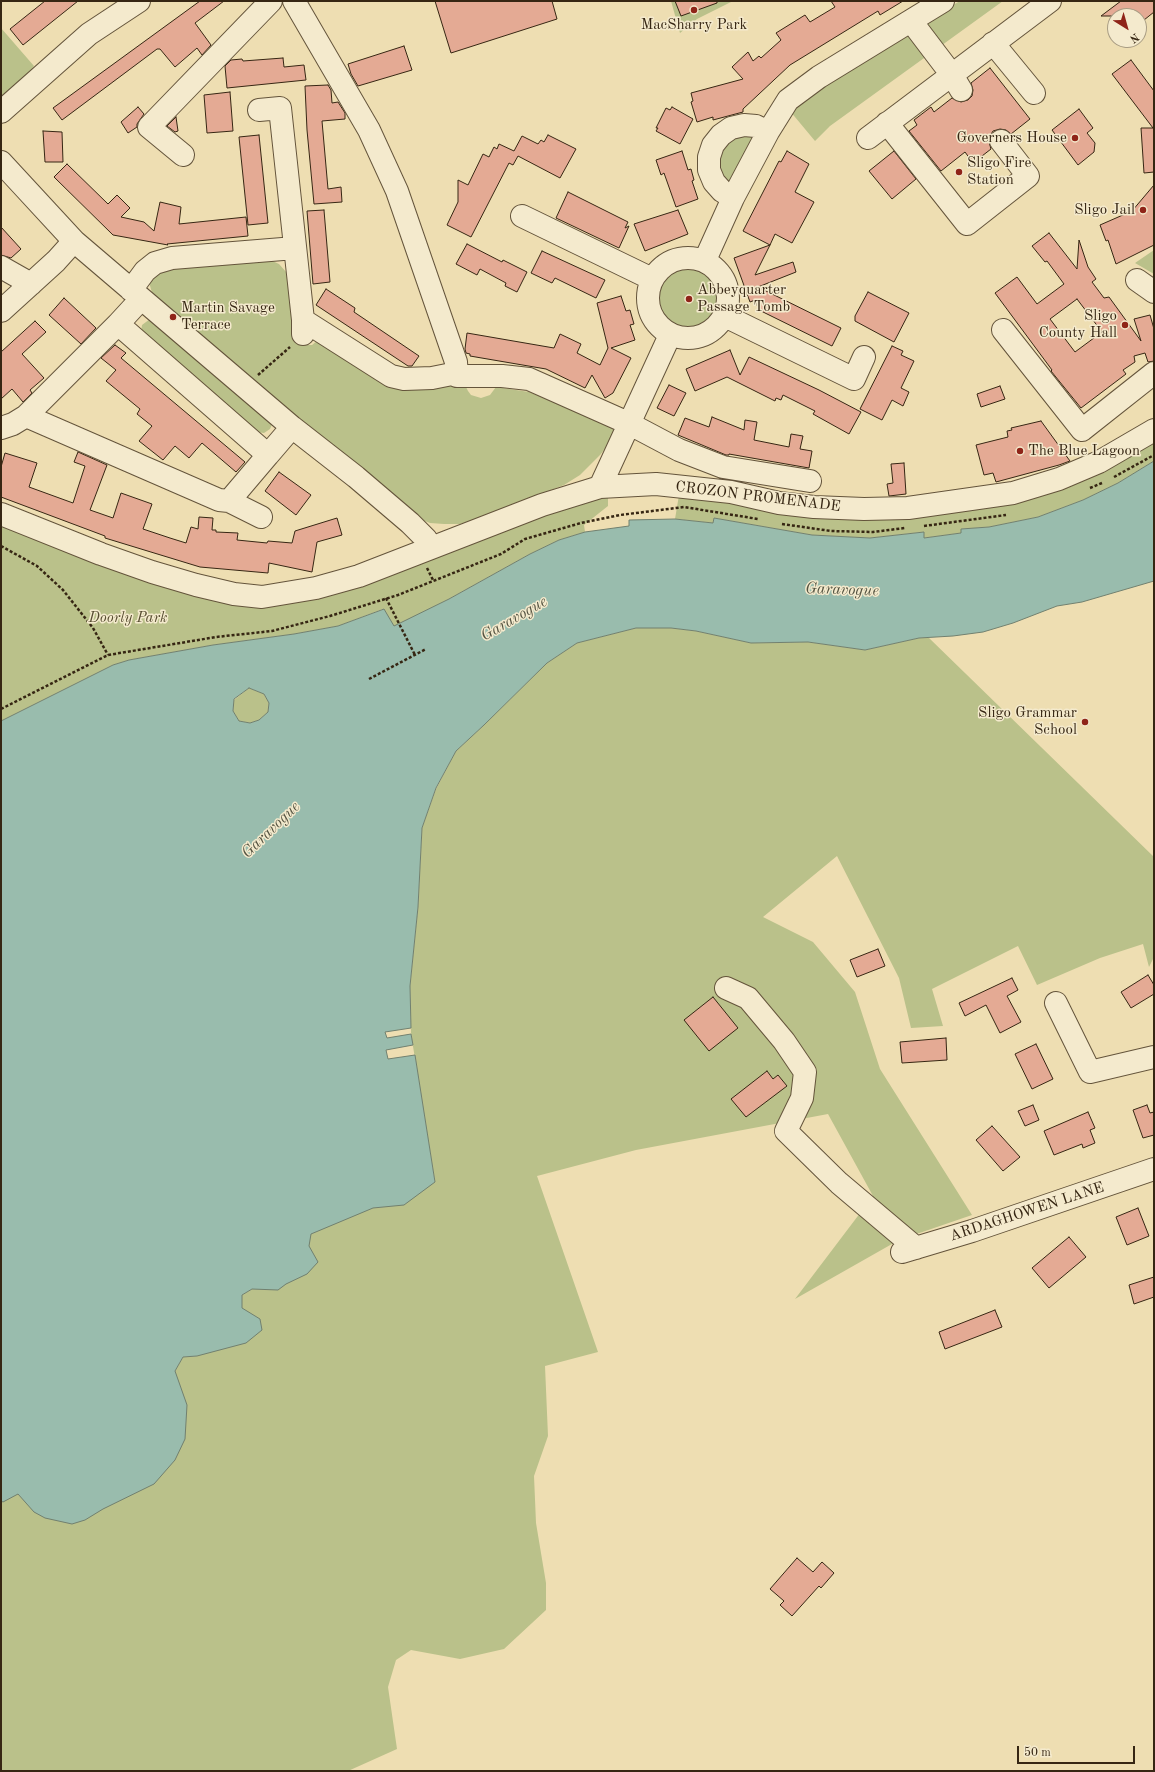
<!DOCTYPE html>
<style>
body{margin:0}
#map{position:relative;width:1155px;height:1772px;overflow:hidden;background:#eedeb2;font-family:"Old Standard TT",serif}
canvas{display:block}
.frame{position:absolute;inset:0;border:2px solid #362613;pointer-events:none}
.north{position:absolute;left:1107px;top:8px;width:40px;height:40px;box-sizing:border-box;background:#f4eacd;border:1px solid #a89c83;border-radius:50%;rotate:143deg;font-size:11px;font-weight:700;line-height:16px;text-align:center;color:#362613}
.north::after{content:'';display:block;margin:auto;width:14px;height:18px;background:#8f2418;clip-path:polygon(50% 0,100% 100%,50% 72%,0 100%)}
.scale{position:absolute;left:1017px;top:1746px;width:118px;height:18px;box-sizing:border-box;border:2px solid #362613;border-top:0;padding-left:5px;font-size:12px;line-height:14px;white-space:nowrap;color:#362613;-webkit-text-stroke:3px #f4eacd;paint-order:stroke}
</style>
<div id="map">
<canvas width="1155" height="1772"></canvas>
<div class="frame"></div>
<div class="north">N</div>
<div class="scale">50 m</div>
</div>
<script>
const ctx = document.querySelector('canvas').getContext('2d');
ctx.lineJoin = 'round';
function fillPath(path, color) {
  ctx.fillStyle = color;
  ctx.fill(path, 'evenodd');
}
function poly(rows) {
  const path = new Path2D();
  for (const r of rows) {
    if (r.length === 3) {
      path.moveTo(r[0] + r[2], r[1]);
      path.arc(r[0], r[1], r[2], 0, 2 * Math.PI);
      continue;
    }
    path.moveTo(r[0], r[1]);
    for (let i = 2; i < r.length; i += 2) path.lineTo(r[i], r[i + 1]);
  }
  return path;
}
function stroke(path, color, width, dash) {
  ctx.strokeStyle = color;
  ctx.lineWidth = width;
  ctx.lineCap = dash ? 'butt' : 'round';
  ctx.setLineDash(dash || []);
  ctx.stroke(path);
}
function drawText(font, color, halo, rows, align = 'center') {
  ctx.font = font + ' "Old Standard TT",serif';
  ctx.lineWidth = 3;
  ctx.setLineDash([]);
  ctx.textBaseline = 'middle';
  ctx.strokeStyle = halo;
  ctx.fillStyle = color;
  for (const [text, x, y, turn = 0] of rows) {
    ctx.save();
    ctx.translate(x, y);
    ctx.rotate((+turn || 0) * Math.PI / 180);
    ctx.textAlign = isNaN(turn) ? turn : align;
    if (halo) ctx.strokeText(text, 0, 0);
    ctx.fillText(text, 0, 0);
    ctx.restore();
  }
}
const green = poly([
 [671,1,733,1,697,19,680,33],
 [960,1,1003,1,830,126,815,141,790,111,795,103,878,48],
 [1,28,34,66,22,83,1,101],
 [740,135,749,136,756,138,731,185,720,173,717,157,725,142],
 [1154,250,1154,274,1135,263],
 [268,259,279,264,287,273,300,343,304,345,312,345,323,336,383,380,448,380,456,387,464,383,468,391,471,395,481,398,490,395,496,387,529,392,592,418,614,423,613,434,608,445,600,455,580,475,564,485,480,518,460,524,444,524,430,523,414,517,154,300,149,282,157,270],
 [688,298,34],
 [150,319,273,422,270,429,264,433,257,432,141,332,142,325],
 [1154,440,1154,461,1118,483,1083,500,1038,517,989,527,961,529,961,533,924,538,923,532,870,538,812,535,714,518,713,523,675,519,679,495,930,513],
 [608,494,608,506,584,525,585,532,559,540,530,554,449,599,394,627,383,609,338,626,294,634,213,645,129,660,113,665,1,721,1,525,237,603,531,518],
 [636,628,671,628,696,631,751,643,808,642,865,650,919,638,928,637,1154,857,1154,957,1149,967,1143,944,1100,958,1037,985,1018,946,932,989,943,1026,911,1028,899,978,837,856,763,917,813,942,855,992,880,1069,972,1215,899,1240,795,1299,873,1196,828,1114,636,1150,537,1176,598,1352,545,1366,548,1436,534,1476,536,1523,546,1583,546,1610,504,1649,460,1659,411,1650,396,1660,388,1687,397,1749,348,1771,1,1771,1,1270,175,1371,183,1357,197,1356,242,1308,242,1295,252,1289,299,1230,435,1182,411,1034,410,986,418,907,422,828,436,789,456,751,484,725,547,663,577,643],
 [249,688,264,694,269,703,268,712,259,720,250,723,239,721,233,711,234,700]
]);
const water = poly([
 [1154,461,1154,581,1082,602,1057,606,1013,623,983,632,953,636,919,638,865,650,808,642,751,643,696,631,671,628,636,628,577,643,547,663,484,725,456,751,436,788,422,828,418,907,410,986,411,1028,385,1032,387,1038,411,1034,413,1045,386,1050,388,1059,415,1055,435,1182,404,1205,373,1208,311,1234,309,1246,318,1262,307,1274,286,1284,278,1290,252,1289,242,1295,242,1308,260,1319,262,1330,246,1343,197,1356,183,1357,175,1371,187,1405,185,1439,175,1460,154,1484,103,1509,85,1520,72,1524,45,1518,34,1512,18,1494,3,1502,1,1501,1,721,113,665,129,660,213,645,294,634,338,626,384,609,394,626,449,599,530,554,559,540,585,532,629,526,629,520,675,519,713,523,714,518,812,535,870,538,924,532,924,538,961,533,961,529,989,527,1038,517,1083,500,1118,483,1154,461],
 [249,688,264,694,269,703,268,712,259,720,250,723,239,721,233,711,234,699,249,688]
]);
const building = poly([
 [45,1,78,1,23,45,10,29,45,1],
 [200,1,224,1,195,23,211,45,202,55,197,48,175,67,160,49,157,49,62,120,53,108,200,1],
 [435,1,552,1,557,19,451,53,435,1],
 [675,1,717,1,717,3,681,16,675,1],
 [831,1,903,1,880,15,878,11,790,65,743,109,743,112,713,120,713,117,697,122,691,102,693,101,691,93,743,79,732,67,748,52,753,61,759,56,761,58,781,40,776,33,805,15,810,22,835,7,831,1],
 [1121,1,1154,1,1154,12,1139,24,1139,16,1101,16,1121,1],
 [404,46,412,70,358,86,351,74,348,64,404,46],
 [283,58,284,67,304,65,306,80,227,88,225,66,231,60,242,59,243,61,283,58],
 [1131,60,1154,91,1154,172,1144,173,1141,128,1153,128,1112,74,1131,60],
 [990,68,1030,119,1011,134,1006,130,1000,129,993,131,990,136,989,142,991,149,973,163,965,152,941,171,909,131,917,125,914,120,931,107,934,112,952,98,961,102,968,100,972,96,973,90,971,83,990,68],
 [328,85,331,90,332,103,338,102,345,113,345,119,322,121,328,189,341,187,342,202,314,204,307,130,305,86,328,85],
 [230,92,233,131,207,133,204,95,230,92],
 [138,107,144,114,137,124,137,127,128,133,121,122,138,107],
 [672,107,693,119,680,144,656,131,658,128,656,128,666,108,670,110,672,107],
 [1079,109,1093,128,1087,133,1095,143,1094,152,1078,165,1052,130,1079,109],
 [176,117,178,131,175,132,167,126,176,117],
 [43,131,62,132,63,162,45,162,43,131],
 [259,135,268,223,248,225,239,137,259,135],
 [548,135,576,149,560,178,518,156,513,165,509,163,471,237,447,225,458,202,458,180,468,185,483,154,489,157,494,147,497,149,499,144,514,151,522,136,538,144,541,140,544,142,548,135],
 [682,151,688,170,691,169,694,180,692,181,698,199,676,207,664,173,661,175,656,160,682,151],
 [787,151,809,164,795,192,814,202,792,243,775,234,770,245,743,231,779,161,781,162,787,151],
 [894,151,916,179,892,199,869,171,894,151],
 [67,164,108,204,117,195,130,208,121,217,144,222,154,231,160,202,181,207,179,224,246,217,248,236,167,244,168,245,113,235,54,177,67,164],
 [1154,185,1154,245,1116,264,1108,240,1106,241,1100,225,1132,211,1154,185],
 [568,192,628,222,625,228,629,226,619,248,556,218,568,192],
 [324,210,330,282,313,284,307,211,324,210],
 [678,210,688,234,645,251,634,224,678,210],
 [1,227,21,249,11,258,1,255,1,227],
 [1049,233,1077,269,1079,240,1088,267,1096,279,1092,282,1104,298,1109,297,1141,341,1134,319,1150,315,1154,329,1154,361,1148,362,1145,353,1134,356,1135,362,1123,370,1126,374,1081,408,1051,371,1052,370,995,293,1017,277,1037,304,1064,284,1047,261,1045,262,1032,246,1049,233],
 [1077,299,1102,332,1075,352,1050,319,1077,299],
 [467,244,502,262,503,260,527,272,517,292,505,286,506,283,480,269,477,275,456,264,467,244],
 [770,245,755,275,793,262,796,272,758,287,841,328,832,346,759,310,755,300,750,302,734,258,770,245],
 [542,251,605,280,596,298,555,278,552,283,531,273,542,251],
 [326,289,355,308,354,312,419,356,412,366,408,366,316,305,326,289],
 [868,292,909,313,894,342,855,321,855,316,868,292],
 [621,296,626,311,630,310,634,324,630,325,635,340,611,348,631,358,613,393,605,398,592,375,585,388,546,369,470,356,470,354,466,353,465,349,467,333,554,348,560,334,581,344,577,353,600,365,608,348,597,303,621,296],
 [64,298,96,328,81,344,49,315,64,298],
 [35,321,46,332,22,354,44,378,30,390,32,393,23,402,12,389,1,399,1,352,35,321],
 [115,345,126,353,121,358,245,462,236,472,202,443,189,458,175,446,163,460,139,441,152,426,137,414,140,409,106,381,116,370,101,358,115,345],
 [892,346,903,351,901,355,914,361,901,388,909,392,903,406,892,400,882,420,860,409,892,346],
 [730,350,740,375,749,357,819,390,861,412,849,434,813,414,815,411,783,395,781,400,776,398,775,401,727,377,695,391,686,369,730,350],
 [669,385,686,393,674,416,657,408,669,385],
 [1000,386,1005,399,981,407,977,394,1000,386],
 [712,417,744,430,745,420,757,422,754,440,789,447,791,434,803,436,800,449,812,451,809,468,729,454,729,455,726,455,678,435,685,418,709,427,712,417],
 [1041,421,1070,461,1059,465,996,482,993,473,984,475,976,445,1008,437,1007,431,1012,430,1011,428,1041,421],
 [78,452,107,465,90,510,113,518,121,493,152,504,143,529,170,538,186,543,191,527,198,529,199,517,213,518,212,530,216,530,216,532,238,533,237,540,267,543,268,541,292,543,295,531,337,518,342,535,317,542,312,572,269,563,268,573,200,567,105,538,105,536,1,497,1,467,5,453,37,463,29,487,73,503,85,466,74,462,78,452],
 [904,463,906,494,889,496,887,484,893,483,891,464,904,463],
 [279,472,311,495,296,515,265,491,279,472],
 [878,949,885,966,857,977,850,960,878,949],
 [1148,975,1154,985,1154,994,1131,1008,1121,992,1148,975],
 [1012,978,1018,990,1007,996,1021,1022,1000,1033,986,1005,965,1016,959,1003,1012,978],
 [713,997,738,1028,709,1051,684,1020,713,997],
 [946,1038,947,1060,902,1063,900,1042,946,1038],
 [1036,1044,1053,1079,1032,1089,1015,1054,1036,1044],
 [767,1071,773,1079,778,1075,787,1086,746,1117,731,1099,767,1071],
 [1033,1105,1039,1120,1025,1126,1018,1111,1033,1105],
 [1147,1105,1150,1113,1154,1112,1154,1135,1143,1138,1133,1110,1147,1105],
 [1088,1112,1095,1128,1090,1130,1095,1143,1083,1148,1082,1144,1054,1155,1044,1131,1088,1112],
 [992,1126,1020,1157,1003,1171,976,1140,992,1126],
 [1138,1208,1149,1236,1127,1245,1116,1217,1138,1208],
 [1069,1237,1086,1257,1049,1288,1032,1268,1069,1237],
 [1154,1277,1154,1297,1134,1304,1129,1285,1154,1277],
 [995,1310,1002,1327,945,1349,939,1332,995,1310],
 [797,1558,813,1572,822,1562,834,1573,821,1588,819,1586,792,1616,780,1605,784,1601,770,1589,797,1558]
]);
const path = poly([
 [258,375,290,347],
 [1114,477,1154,455],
 [1090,488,1102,483],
 [782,524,831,531,873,532,905,528],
 [924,526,1006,515],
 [1,546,37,566,63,590,93,628,108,655],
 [427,568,433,580],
 [386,598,415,655],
 [369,679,426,649],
 [1,709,108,655,216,637,272,631,330,616,398,595,501,554,525,539,581,523,620,515,684,507,758,519]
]);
const minor = poly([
 [294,1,369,130,397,191,456,362,457,376],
 [911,21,952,75,961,90],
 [993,43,1034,93],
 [259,110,280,108,303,320,303,334],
 [1,112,89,34,139,1],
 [887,123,967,224,1028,176,1001,141],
 [868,138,1050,1],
 [183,155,149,127,271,1],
 [1,162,74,241,292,427,356,477,410,523,426,539,430,548],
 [733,198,722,191,714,182,709,170,709,157,713,145,721,135,731,128,744,125,756,126,768,132],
 [522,216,652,279],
 [688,298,40],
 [705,260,733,198,768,132,788,100,819,77,943,1],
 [1,267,31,284],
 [1137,280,1154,292],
 [131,290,145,271,155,263,172,258,295,248],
 [141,299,118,324,268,455,292,427],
 [1,311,56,261,74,241],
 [725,316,854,379,864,357],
 [303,320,391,376,404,379,432,378,452,374,457,376,502,376,529,379,628,423,679,450,723,467,810,481],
 [118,324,26,416,219,500,229,501,268,455],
 [1003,330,1082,430,1154,373],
 [1,428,13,424,26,416],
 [600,487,670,335],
 [229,501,261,517],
 [1,514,101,554,152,572,196,585,234,594,262,597,316,588,359,576,542,505,600,487,656,484,731,492,779,503,814,507,864,509,908,508,1013,493,1059,479,1099,462,1154,430],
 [726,988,748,998,784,1041,805,1072,802,1098,786,1131,839,1183,916,1248],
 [1056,1003,1090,1072,1154,1057],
 [902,1252,972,1231,1154,1169]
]);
const markers = [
 [694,10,4,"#8f2418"],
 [1075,138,4,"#8f2418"],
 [959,172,4,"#8f2418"],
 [1143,210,4,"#8f2418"],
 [689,299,4,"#8f2418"],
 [173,317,4,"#8f2418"],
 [1125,325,4,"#8f2418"],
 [1020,451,4,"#8f2418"],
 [1085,722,4,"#8f2418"]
];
const poiNames = [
 ["MacSharry Park",694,25,"center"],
 ["Governers House",1067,138],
 ["Sligo Fire",967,163,"left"],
 ["Station",967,180,"left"],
 ["Sligo Jail",1135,210],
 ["Abbeyquarter",697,290,"left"],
 ["Passage Tomb",697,307,"left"],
 ["Martin Savage",181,308,"left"],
 ["Terrace",181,325,"left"],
 ["Sligo",1117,316],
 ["County Hall",1117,333],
 ["The Blue Lagoon",1028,451,"left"],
 ["Sligo Grammar",1077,713],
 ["School",1077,730]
];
const streetNames = [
 ["CROZON PROMENADE",758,497,7],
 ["ARDAGHOWEN LANE",1027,1212,-18]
];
const parkNames = [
 ["Doorly Park",128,618]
];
const waterNames = [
 ["Garavogue",842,590,2],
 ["Garavogue",514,619,-30],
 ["Garavogue",271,830,-44]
];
fillPath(green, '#bac18a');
fillPath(water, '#99bcad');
stroke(water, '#71806f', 1);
fillPath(building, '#e4aa94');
stroke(building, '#362613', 1);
stroke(minor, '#64543b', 24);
stroke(path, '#362613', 2.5, [3, 2]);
stroke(minor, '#f4eacd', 22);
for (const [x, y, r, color] of markers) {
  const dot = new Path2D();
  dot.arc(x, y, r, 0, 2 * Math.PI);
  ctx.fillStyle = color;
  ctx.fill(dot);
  stroke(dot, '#f4eacd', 1.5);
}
drawText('15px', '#362613', '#f4eacd', poiNames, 'right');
drawText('15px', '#362613', '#f4eacd', streetNames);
drawText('italic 15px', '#574d31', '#f4eacd', parkNames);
drawText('italic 16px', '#545341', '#f4eacd', waterNames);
</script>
